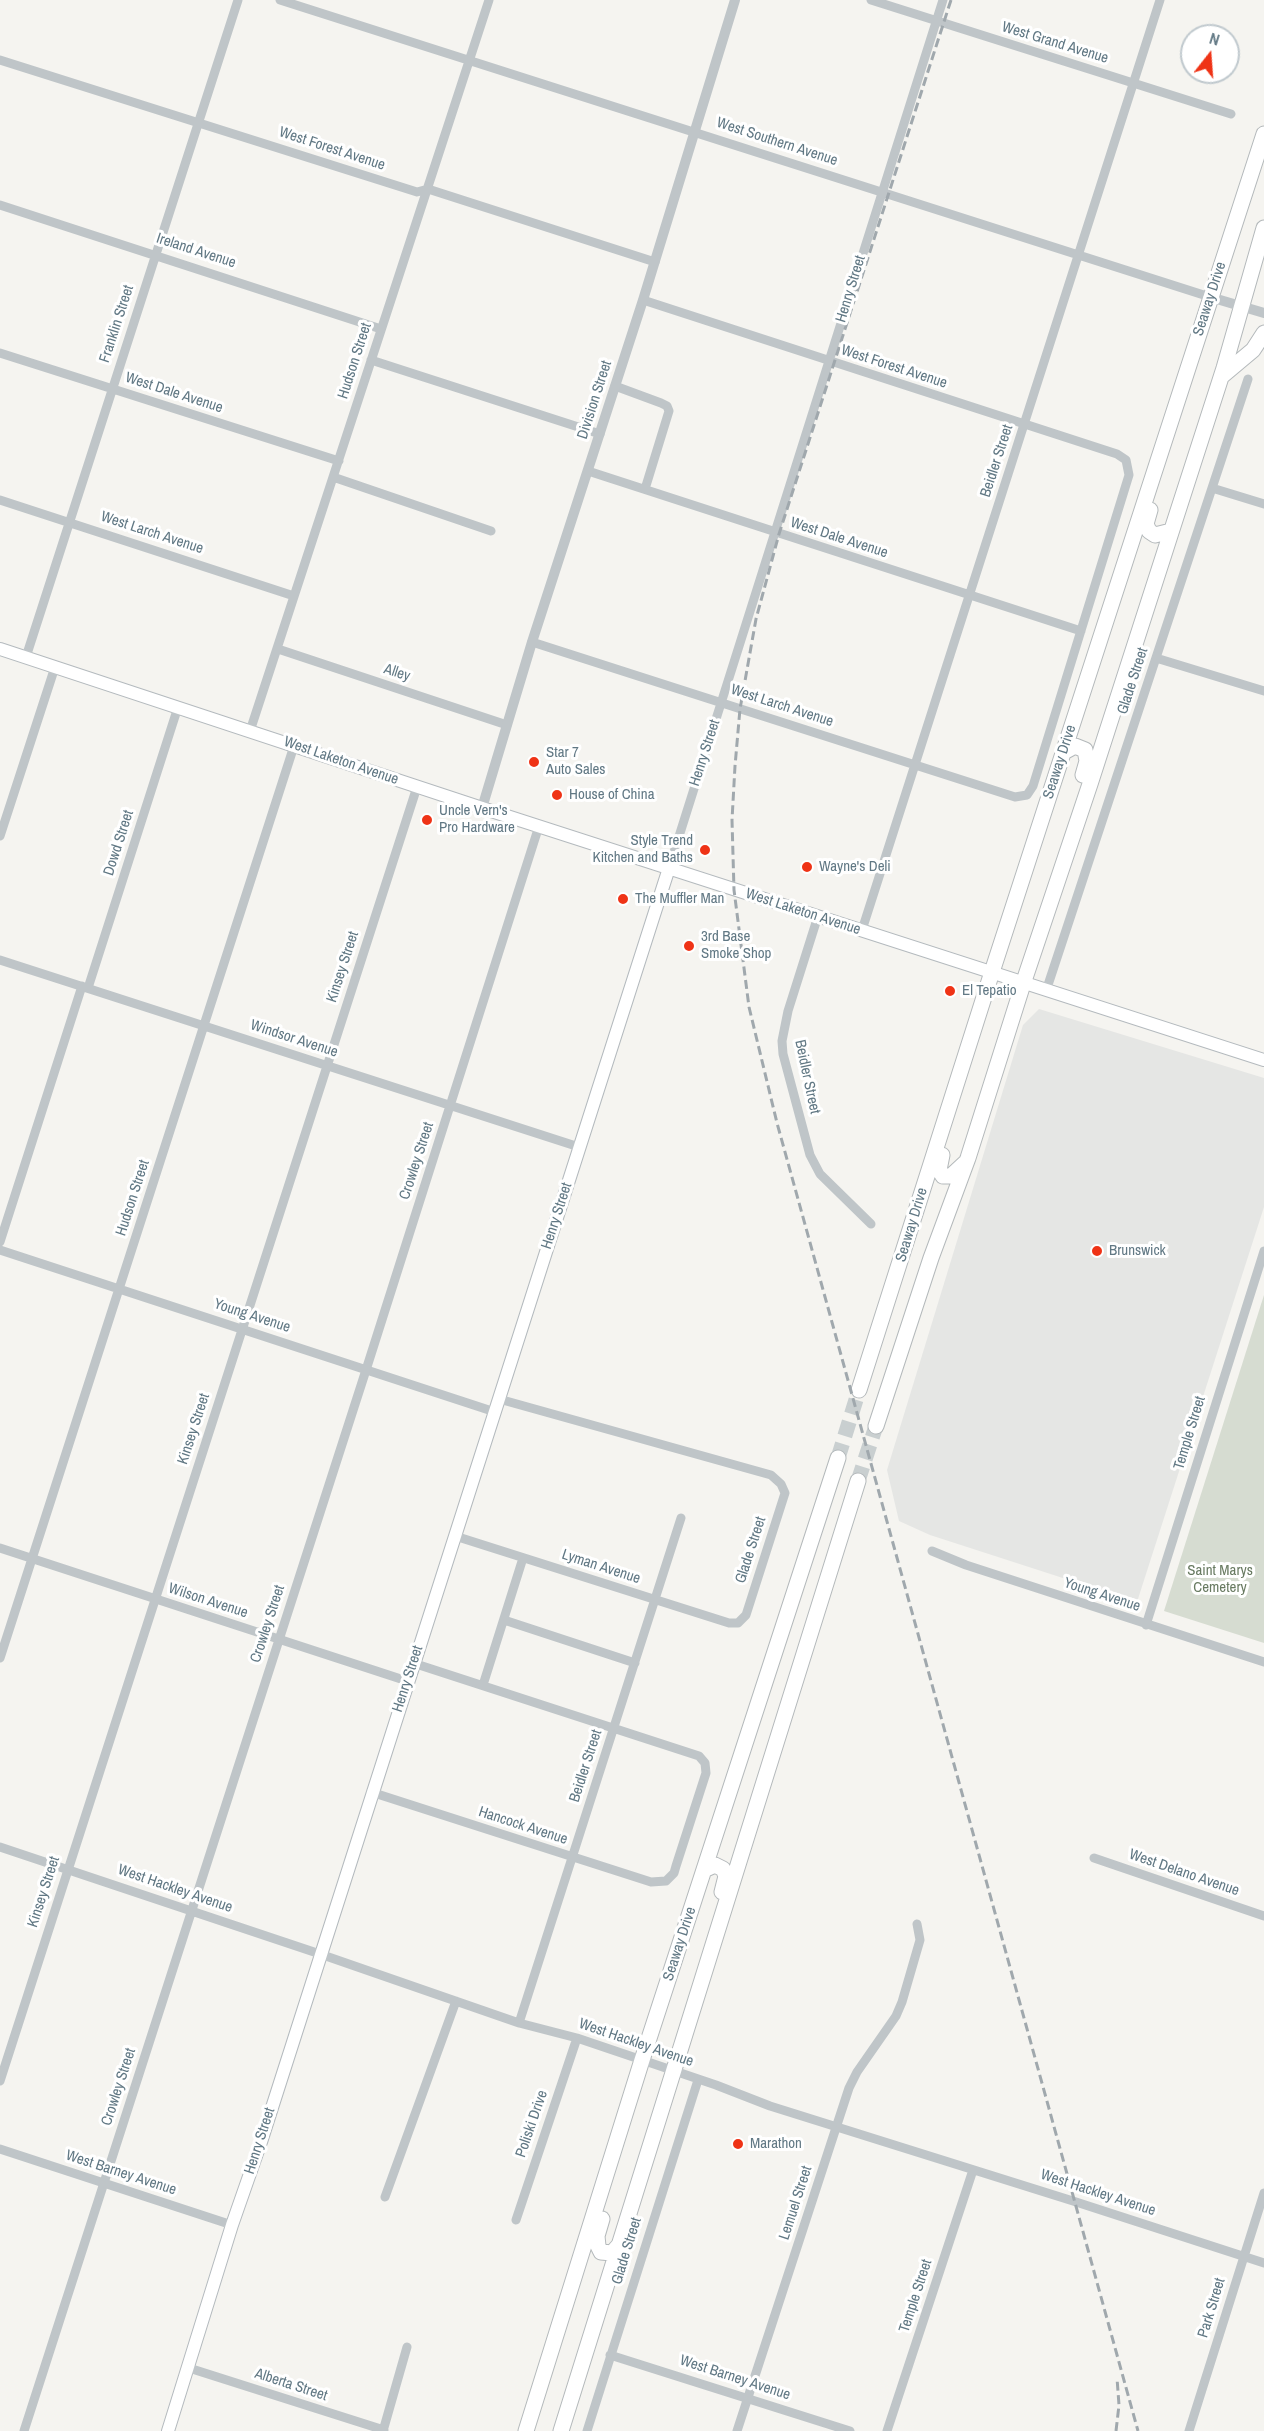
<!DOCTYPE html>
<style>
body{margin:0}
#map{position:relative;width:1264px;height:2431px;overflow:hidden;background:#f5f4f0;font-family:"Archivo Narrow",sans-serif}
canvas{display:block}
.north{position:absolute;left:1180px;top:24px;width:60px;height:60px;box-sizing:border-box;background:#fff;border:2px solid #c0c9ce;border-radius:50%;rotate:17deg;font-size:16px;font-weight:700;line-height:24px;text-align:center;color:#617884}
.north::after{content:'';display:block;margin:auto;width:21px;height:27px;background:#ef3316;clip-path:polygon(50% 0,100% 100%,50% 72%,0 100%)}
</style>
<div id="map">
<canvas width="1264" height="2431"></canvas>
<div class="north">N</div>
</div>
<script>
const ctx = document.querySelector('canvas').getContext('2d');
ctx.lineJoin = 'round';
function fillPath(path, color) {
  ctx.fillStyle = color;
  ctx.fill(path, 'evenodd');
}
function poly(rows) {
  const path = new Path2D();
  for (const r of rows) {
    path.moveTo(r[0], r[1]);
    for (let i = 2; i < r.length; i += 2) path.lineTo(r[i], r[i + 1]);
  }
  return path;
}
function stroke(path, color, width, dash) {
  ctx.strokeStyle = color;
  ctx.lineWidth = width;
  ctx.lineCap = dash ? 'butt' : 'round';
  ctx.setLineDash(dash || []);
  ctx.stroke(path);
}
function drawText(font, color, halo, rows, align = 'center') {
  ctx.font = font + ' "Archivo Narrow",sans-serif';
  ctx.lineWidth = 6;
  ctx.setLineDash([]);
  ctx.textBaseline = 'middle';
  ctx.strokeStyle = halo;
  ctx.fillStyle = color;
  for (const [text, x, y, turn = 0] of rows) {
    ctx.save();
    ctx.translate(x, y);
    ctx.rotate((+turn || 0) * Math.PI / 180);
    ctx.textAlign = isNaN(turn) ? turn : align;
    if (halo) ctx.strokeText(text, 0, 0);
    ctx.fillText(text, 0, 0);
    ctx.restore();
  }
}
const built = poly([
 [1039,1009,1264,1078,1264,1207,1137,1602,930,1535,899,1521,887,1470,1023,1025]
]);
const green = poly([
 [1264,1295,1264,1643,1164,1611]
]);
const trunkTunnel = poly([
 [838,1458,859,1390],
 [858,1481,876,1426]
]);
const minor = poly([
 [280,0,1210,297],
 [871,0,1231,114],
 [0,60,417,192,428,189,655,262],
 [0,205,381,329],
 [0,353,339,461],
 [371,360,600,434],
 [615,386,661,403,667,406,669,411,645,489],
 [588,471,1081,631],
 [333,477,491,531],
 [1212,488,1264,504],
 [0,500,294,596],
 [532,642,1015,797,1027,795,1033,786,1129,475,1126,460,1117,454,643,300],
 [278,649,507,725],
 [26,657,238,0],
 [1156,658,1264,691],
 [250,731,489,0],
 [0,836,55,667],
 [669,868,943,0],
 [818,916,788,1011,782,1041,783,1054,810,1155,820,1174,871,1224],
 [862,930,1160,0],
 [0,960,579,1147],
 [88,988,178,707],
 [1046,991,1248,379],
 [0,1242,82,986],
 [0,1250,495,1412],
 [455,1536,729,1623,738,1623,746,1615,785,1493,781,1484,771,1475,499,1399],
 [0,1548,407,1681],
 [932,1551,966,1565,1264,1662],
 [504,1620,635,1663],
 [1146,1625,1264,1251],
 [0,1658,294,746],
 [483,1685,523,1558],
 [371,1792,651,1882,666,1881,674,1873,676,1866,706,1773,705,1763,699,1756,413,1663],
 [0,1847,320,1954,519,2023,577,2038,716,2085,770,2106,1073,2201,1264,2263],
 [1094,1858,1264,1916],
 [519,2023,681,1518],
 [0,2081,417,787],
 [0,2149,232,2225],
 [385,2197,456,2001],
 [516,2220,577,2038],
 [610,2355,850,2431],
 [189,2368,384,2430],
 [24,2431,366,1370,539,826],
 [383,2431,407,2347],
 [587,2431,698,2080],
 [737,2431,849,2088,857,2072,896,2016,902,2002,920,1940,917,1924],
 [887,2431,973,2170],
 [1189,2431,1264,2193]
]);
const tertiary = poly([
 [1210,297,1264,313],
 [482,808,532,642,643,300,735,0]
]);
const secondary = poly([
 [0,649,482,808,1264,1060],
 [168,2431,232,2225,261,2142,669,868]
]);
const trunk = poly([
 [1222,376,1253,350,1264,333],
 [1150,510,1146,524,1149,531,1155,535,1171,531],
 [1064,752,1075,746,1085,750,1087,761,1083,775],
 [942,1155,939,1170,943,1176,951,1176,965,1163],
 [859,1390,992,972,1264,134],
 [876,1426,931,1258,968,1158,1023,984,1090,784,1224,368,1264,228],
 [704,1870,715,1865,723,1869,726,1876,722,1892],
 [602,2219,597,2236,598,2246,601,2252,612,2253,619,2245],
 [526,2431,642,2060,838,1458],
 [561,2431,858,1481]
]);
const rail = poly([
 [951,0,779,534,756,619,740,709,735,766,732,820,734,890,749,1007,777,1123,1138,2431],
 [1116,2431,1119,2405,1117,2378]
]);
const markers = [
 [534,762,6,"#ef3316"],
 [557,795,6,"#ef3316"],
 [427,820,6,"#ef3316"],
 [705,850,6,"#ef3316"],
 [807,867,6,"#ef3316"],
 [623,899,6,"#ef3316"],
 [689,946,6,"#ef3316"],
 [950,991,6,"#ef3316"],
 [1097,1251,6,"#ef3316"],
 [738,2144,6,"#ef3316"]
];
const streetNames = [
 ["West Grand Avenue",1055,43,17],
 ["West Southern Avenue",777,142,18],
 ["West Forest Avenue",332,149,18],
 ["Ireland Avenue",196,251,18],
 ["Henry Street",851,289,-73],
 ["Seaway Drive",1210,299,-72],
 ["Franklin Street",117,324,-72],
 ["Hudson Street",355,361,-72],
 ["West Forest Avenue",894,367,18],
 ["West Dale Avenue",174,393,18],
 ["Division Street",595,400,-72],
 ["Beidler Street",997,461,-72],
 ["West Larch Avenue",152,533,18],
 ["West Dale Avenue",839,538,18],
 ["Alley",397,673,18],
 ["Glade Street",1133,681,-72],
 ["West Larch Avenue",782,706,18],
 ["Henry Street",705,753,-72],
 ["West Laketon Avenue",341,761,19],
 ["Seaway Drive",1060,762,-72],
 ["Dowd Street",119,843,-72],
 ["West Laketon Avenue",803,912,18],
 ["Kinsey Street",343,967,-72],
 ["Windsor Avenue",294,1039,18],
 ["Beidler Street",807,1077,78],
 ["Crowley Street",417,1161,-72],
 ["Hudson Street",133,1198,-72],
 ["Henry Street",557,1216,-72],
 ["Seaway Drive",912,1225,-73],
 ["Young Avenue",252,1316,18],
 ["Kinsey Street",194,1429,-72],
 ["Temple Street",1190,1433,-73],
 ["Glade Street",751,1550,-72],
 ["Lyman Avenue",601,1567,18],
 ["Young Avenue",1102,1595,18],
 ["Wilson Avenue",208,1601,18],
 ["Crowley Street",268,1624,-72],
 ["Henry Street",408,1679,-72],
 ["Beidler Street",586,1766,-72],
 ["Hancock Avenue",523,1826,18],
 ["West Delano Avenue",1184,1873,19],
 ["West Hackley Avenue",175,1889,19],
 ["Kinsey Street",44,1892,-72],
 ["Seaway Drive",680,1944,-72],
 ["West Hackley Avenue",636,2043,19],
 ["Crowley Street",119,2087,-72],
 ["Poliski Drive",532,2124,-71],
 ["Henry Street",260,2141,-72],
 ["West Barney Avenue",121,2173,18],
 ["West Hackley Avenue",1098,2193,18],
 ["Lemuel Street",796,2203,-72],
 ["Glade Street",627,2251,-73],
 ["Temple Street",916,2296,-72],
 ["Park Street",1212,2308,-73],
 ["West Barney Avenue",735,2378,18],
 ["Alberta Street",291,2385,18]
];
const poiNames = [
 ["Star 7",546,753],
 ["Auto Sales",546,770],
 ["House of China",569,795],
 ["Uncle Vern's",439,811],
 ["Pro Hardware",439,828],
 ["Style Trend",693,841,"right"],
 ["Kitchen and Baths",693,858,"right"],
 ["Wayne's Deli",819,867],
 ["The Muffler Man",635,899],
 ["3rd Base",701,937],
 ["Smoke Shop",701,954],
 ["El Tepatio",962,991],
 ["Brunswick",1109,1251],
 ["Marathon",750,2144]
];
const parkNames = [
 ["Saint Marys",1220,1571],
 ["Cemetery",1220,1588]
];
fillPath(built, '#e5e6e4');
fillPath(green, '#d6dcd1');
stroke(trunkTunnel, '#c9cfd0', 15, [15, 8]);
stroke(secondary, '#b4babe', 14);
stroke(trunk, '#b4b9bb', 17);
stroke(minor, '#bfc5c8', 9);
stroke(tertiary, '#bfc5c8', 10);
stroke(secondary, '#fff', 12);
stroke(trunk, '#fff', 15);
stroke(rail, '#a0a8ad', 3, [9, 4.5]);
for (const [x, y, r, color] of markers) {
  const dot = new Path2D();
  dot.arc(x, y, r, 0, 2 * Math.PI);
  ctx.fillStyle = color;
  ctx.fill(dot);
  stroke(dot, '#fff', 2);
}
drawText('15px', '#617884', '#fff', streetNames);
drawText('15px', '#617884', '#fff', poiNames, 'left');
drawText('15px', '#687a61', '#fff', parkNames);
</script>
